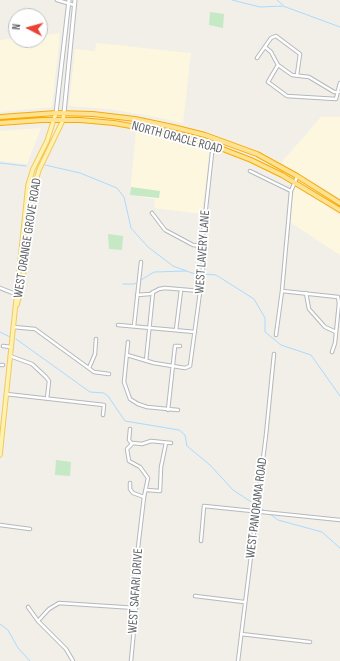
<!DOCTYPE html>
<style>
body{margin:0}
#map{position:relative;width:340px;height:661px;overflow:hidden;background:#f1efe8;font-family:"Sofia Sans Condensed",sans-serif}
canvas{display:block}
.north{position:absolute;left:8px;top:8px;width:40px;height:40px;box-sizing:border-box;background:#fff;border:1px solid #bfc1c3;border-radius:50%;rotate:276deg;font-size:11px;font-weight:700;line-height:16px;text-align:center;color:#5f6368}
.north::after{content:'';display:block;margin:auto;width:14px;height:18px;background:#ea4335;clip-path:polygon(50% 0,100% 100%,50% 72%,0 100%)}
</style>
<div id="map">
<canvas width="340" height="661"></canvas>
<div class="north">N</div>
</div>
<script>
const ctx = document.querySelector('canvas').getContext('2d');
ctx.lineJoin = 'round';
function fillPath(path, color) {
  ctx.fillStyle = color;
  ctx.fill(path, 'evenodd');
}
function poly(rows) {
  const path = new Path2D();
  for (const r of rows) {
    path.moveTo(r[0], r[1]);
    for (let i = 2; i < r.length; i += 2) path.lineTo(r[i], r[i + 1]);
  }
  return path;
}
function stroke(path, color, width, dash) {
  ctx.strokeStyle = color;
  ctx.lineWidth = width;
  ctx.lineCap = dash ? 'butt' : 'round';
  ctx.setLineDash(dash || []);
  ctx.stroke(path);
}
function drawText(font, color, halo, rows, align = 'center') {
  ctx.font = font + ' "Sofia Sans Condensed",sans-serif';
  ctx.lineWidth = 3.5;
  ctx.setLineDash([]);
  ctx.textBaseline = 'middle';
  ctx.strokeStyle = halo;
  ctx.fillStyle = color;
  for (const [text, x, y, turn = 0] of rows) {
    ctx.save();
    ctx.translate(x, y);
    ctx.rotate((+turn || 0) * Math.PI / 180);
    ctx.textAlign = isNaN(turn) ? turn : align;
    if (halo) ctx.strokeText(text, 0, 0);
    ctx.fillText(text, 0, 0);
    ctx.restore();
  }
}
const commercial = poly([
 [60,33,52,107,0,112,0,40,16,38,16,40,40,40,40,36],
 [96,43,191,53,183,123,151,116,108,109,69,106,75,49,95,51],
 [321,117,340,117,340,198,281,163],
 [41,128,27,164,0,161,0,131],
 [136,130,170,136,210,148,202,214,154,208,155,199,130,195],
 [294,186,340,215,340,255,290,222]
]);
const green = poly([
 [210,12,224,14,223,28,209,25],
 [131,187,160,191,159,198,130,195],
 [108,234,123,236,122,250,109,249],
 [56,460,71,462,70,476,55,475]
]);
const stream = poly([
 [232,0,260,7,283,6,340,27],
 [277,0,283,5],
 [0,163,26,166],
 [45,165,80,173,117,188,124,197,131,228,148,247,173,266,192,273,201,274],
 [204,274,216,275,254,299,265,318,265,332,281,345,311,355,340,396],
 [141,280,154,272,186,271],
 [123,284,134,284,136,283],
 [0,332,10,337],
 [16,339,90,392,104,393,108,396,125,421,179,430,185,435,187,446,210,465,233,490,265,511],
 [270,514,278,520,322,532,340,548],
 [0,624,8,630,18,648,30,661]
]);
const street = poly([
 [57,0,74,5],
 [265,47,271,52,278,65,292,75,309,77,334,92,339,92],
 [257,58,271,38,276,36,300,54,297,75],
 [278,65,268,82,287,96,336,99,340,83],
 [250,171,291,191],
 [152,213,165,230,193,245,202,246],
 [0,288,18,295],
 [282,291,338,297,339,303,335,343,332,352],
 [306,293,309,309,325,327,336,332],
 [137,295,150,294,159,289,165,288,200,291],
 [118,325,195,332],
 [134,326,141,262],
 [13,327,35,329,94,372,109,374],
 [176,330,181,290],
 [276,335,282,291,291,191,297,177],
 [128,342,124,382,130,399,138,404,147,407,178,410],
 [3,346,11,347],
 [127,355,154,363,185,368,190,366,203,270,202,244,212,153,218,140],
 [10,356,32,364,46,377,49,381,47,399],
 [146,361,153,292],
 [1,365,3,365],
 [89,368,95,354,96,339],
 [6,394,104,405,103,415],
 [168,410,175,346,180,346],
 [130,429,129,440,132,444],
 [130,483,130,489,133,493,144,497],
 [147,490,160,491,161,467,166,443],
 [0,525,30,529],
 [201,541,204,506,340,520],
 [195,596,244,602],
 [28,607,38,621,66,649,73,661],
 [38,621,49,609,59,603,136,608],
 [241,634,310,642],
 [131,661,136,608,133,590,144,497,148,478,140,467,129,461,127,449,133,443,142,444,151,441,171,443],
 [238,661,266,435,274,354]
]);
const secondary = poly([
 [56,113,69,0],
 [64,113,75,0]
]);
const primary = poly([
 [17,305,22,285,34,187,39,170,63,120,64,113],
 [0,455,28,185,33,169,47,141,56,113]
]);
const highway = poly([
 [0,117,56,113,93,114,135,119,173,127,205,135,257,154,297,176,340,203],
 [0,123,42,120,80,120,114,123,170,133,215,146,251,160,282,175,340,210]
]);
const streetNames = [
 ["NORTH ORACLE ROAD",177,138,15],
 ["WEST ORANGE GROVE ROAD",28,238,-81],
 ["WEST LAVERY LANE",203,252,-86],
 ["WEST PANORAMA ROAD",257,508,-83],
 ["WEST SAFARI DRIVE",136,591,-86]
];
fillPath(commercial, '#fef7e0');
fillPath(green, '#c5e8c5');
stroke(stream, '#aadaff', 1);
stroke(street, '#b5b8bc', 4.5);
stroke(secondary, '#b6babf', 5);
stroke(primary, '#f2c960', 5.5);
stroke(highway, '#f9ab00', 6);
stroke(street, '#fff', 2.5);
stroke(secondary, '#fff', 3);
stroke(primary, '#fff2af', 3.5);
stroke(highway, '#fde293', 4);
drawText('13px', '#5f6368', '#fff', streetNames);
</script>
